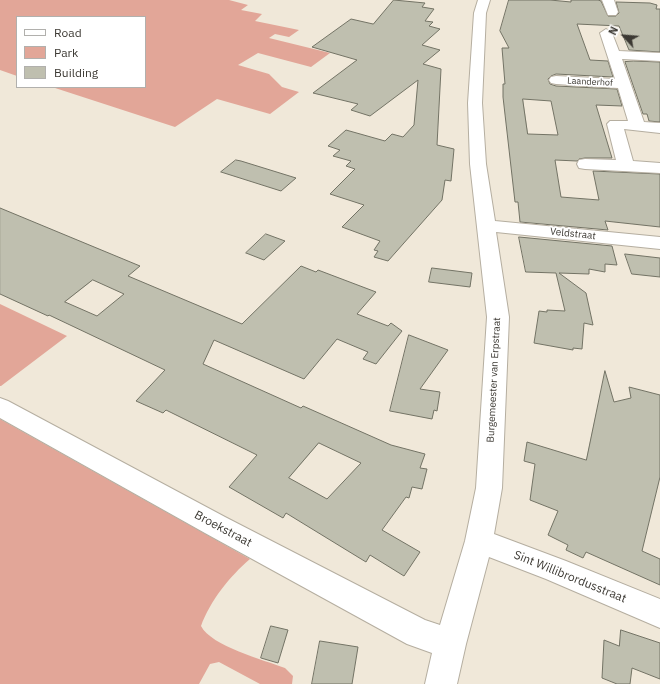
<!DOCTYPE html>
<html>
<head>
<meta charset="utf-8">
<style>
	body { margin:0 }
	#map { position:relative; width:660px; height:684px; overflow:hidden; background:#f0e8d9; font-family:"IBM Plex Sans",sans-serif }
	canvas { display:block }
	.legend { position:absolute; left:16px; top:16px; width:130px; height:72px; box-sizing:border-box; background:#fff; border:1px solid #b1b0ad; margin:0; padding:5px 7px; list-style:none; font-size:12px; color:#3c3933 }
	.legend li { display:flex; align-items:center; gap:8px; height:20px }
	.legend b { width:20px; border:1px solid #b1b0ad }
	.north { position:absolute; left:604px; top:16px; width:40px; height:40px; -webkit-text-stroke:3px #fff; paint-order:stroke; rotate:296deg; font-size:11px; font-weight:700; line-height:16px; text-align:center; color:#3c3933 }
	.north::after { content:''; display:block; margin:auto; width:14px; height:18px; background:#3c3933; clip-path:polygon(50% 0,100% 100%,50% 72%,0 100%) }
</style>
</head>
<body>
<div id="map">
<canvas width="660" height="684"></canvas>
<ul class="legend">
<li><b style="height:5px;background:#fff"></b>Road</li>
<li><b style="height:11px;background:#e2a698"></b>Park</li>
<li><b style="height:11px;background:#bfbfaf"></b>Building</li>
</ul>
<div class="north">N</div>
</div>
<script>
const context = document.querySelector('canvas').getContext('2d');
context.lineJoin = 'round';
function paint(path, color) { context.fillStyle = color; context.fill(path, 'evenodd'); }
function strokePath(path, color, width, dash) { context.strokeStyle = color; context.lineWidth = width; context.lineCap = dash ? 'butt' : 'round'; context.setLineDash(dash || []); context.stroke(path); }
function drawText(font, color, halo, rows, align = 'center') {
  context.font = font + ' "IBM Plex Sans",sans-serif'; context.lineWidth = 3.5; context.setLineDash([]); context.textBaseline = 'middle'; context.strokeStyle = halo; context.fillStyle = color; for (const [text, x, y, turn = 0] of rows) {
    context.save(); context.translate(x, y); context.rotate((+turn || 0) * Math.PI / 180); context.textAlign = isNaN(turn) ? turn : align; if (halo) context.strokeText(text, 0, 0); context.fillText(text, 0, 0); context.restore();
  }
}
paint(new Path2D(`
	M0,0H229L248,5L241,10L262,14L255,21L299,30L289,37L275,34L269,38L330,53L311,67L258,53L238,65L269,74L282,87L299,92L270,114L217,99L175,127L52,87H145V17H17V76L0,70Z
	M0,304L67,336L1,386H0Z
	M0,419L250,559C230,576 210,601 201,626C211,646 264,660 285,668L293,676L292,684H260L219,662L210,664L199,684H0Z`), '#e2a698');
const building = new Path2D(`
	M394,0L425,3L422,7L434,9L425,21L433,22L429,26L440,29L422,45L440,50L423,64L441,69L437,145L454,149L451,181L445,180L442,200L388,261L374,257L378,251L374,250L380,241L342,227L364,205L330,194L355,169L346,166L351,161L333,156L340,150L328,146L346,130L385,141L392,134L403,137L414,125L418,80L370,116L351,110L358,104L313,93L357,60L312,47L351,19L373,24Z
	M509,0H550L571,2V0H598L601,1L608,16H616L619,13L616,2L650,3L657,5L656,9H660V52L629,50L619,26L577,24L590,60L608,61L613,77L556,74L551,76L548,79L550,84L556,86L617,89L622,106L596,105L612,158H585L579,159L577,161L555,160L561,197L599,200L593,171L660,174V227L605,221L608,230L520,222L518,202H515L503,97V84H505L502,48H509L500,31ZM523,99L551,101L558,135L528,134Z
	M634,61L660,62V122L649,121L647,114H643L625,62Z
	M236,160L241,161L296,178L281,191L221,172Z
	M0,208L140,266L128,276L242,324L301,266L316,272L318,270L376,292L357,314L388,326L391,323L402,331L376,364L363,359L368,352L337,339L304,379L214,340L203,364L301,408L303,406L391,445L425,454L420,468L427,469L422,489L412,487L409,498L406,497L382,530L420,552L404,576L370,555L366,562L286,513L283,518L229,487L257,455L166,410L163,413L136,401L165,370L49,315L48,316L0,294ZM93,280L124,294L97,316L65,302ZM319,443L361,463L327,499L289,478Z
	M266,234L285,241L264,260L246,253Z
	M519,237L612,246L617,265L605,264V272L589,269V274L559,273L586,293L593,325L584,323L582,349L573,348V350L534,343L539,311L547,312V310L565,311L556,273L526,272Z
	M625,254L660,258V277L632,274Z
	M432,268L472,273L470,287L429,282Z
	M409,335L448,350L420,389L440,392L437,411L434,410L432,419L390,411Z
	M605,371L614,402L631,398L629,387L660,395V477L642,551L660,559V585L586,552L583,558L566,550L568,545L548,535L558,511L530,500L535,464L524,461L527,442L586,460Z
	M271,626L288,630L278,663L261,658Z
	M621,630L660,643V679L632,668L630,684H617L602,678L604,640L619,646Z
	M320,641L358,647L352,684H312Z`);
paint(building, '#bfbfaf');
strokePath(building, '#737365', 1);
const minor = new Path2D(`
	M478,0H490L486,13L482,103L486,164L495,221L660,237V249L496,232L509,317L502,488L494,534L566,561L660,599V628L546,579L489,557L466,644L457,684H425L432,653L407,644L205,533L0,418V398L8,401L225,517L425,620L440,625L465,541L476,488L487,317L470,164L468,103L474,13Z
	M602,0H614L618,12L616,15H608Z
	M606,29L612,33L619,51L660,53V61L622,59L644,122L660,123V133L624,129L633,161L660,163V173L585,169L579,168L577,164L579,160L585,159L616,160L607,124L610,121H628L618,88L556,84L551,83L549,80L551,77L556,76L615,79L600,33Z`);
strokePath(minor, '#b5aea0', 2);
paint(minor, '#fff');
drawText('9px', '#3c3933', '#fff', [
	["Laanderhof",590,82,3]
]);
drawText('10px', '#3c3933', '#fff', [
	["Veldstraat",573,234,6],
	["Burgemeester van Erpstraat",494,380,-87]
]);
drawText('12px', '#3c3933', '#fff', [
	["Broekstraat",223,529,28],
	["Sint Willibrordusstraat",570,577,22]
]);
</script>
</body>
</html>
